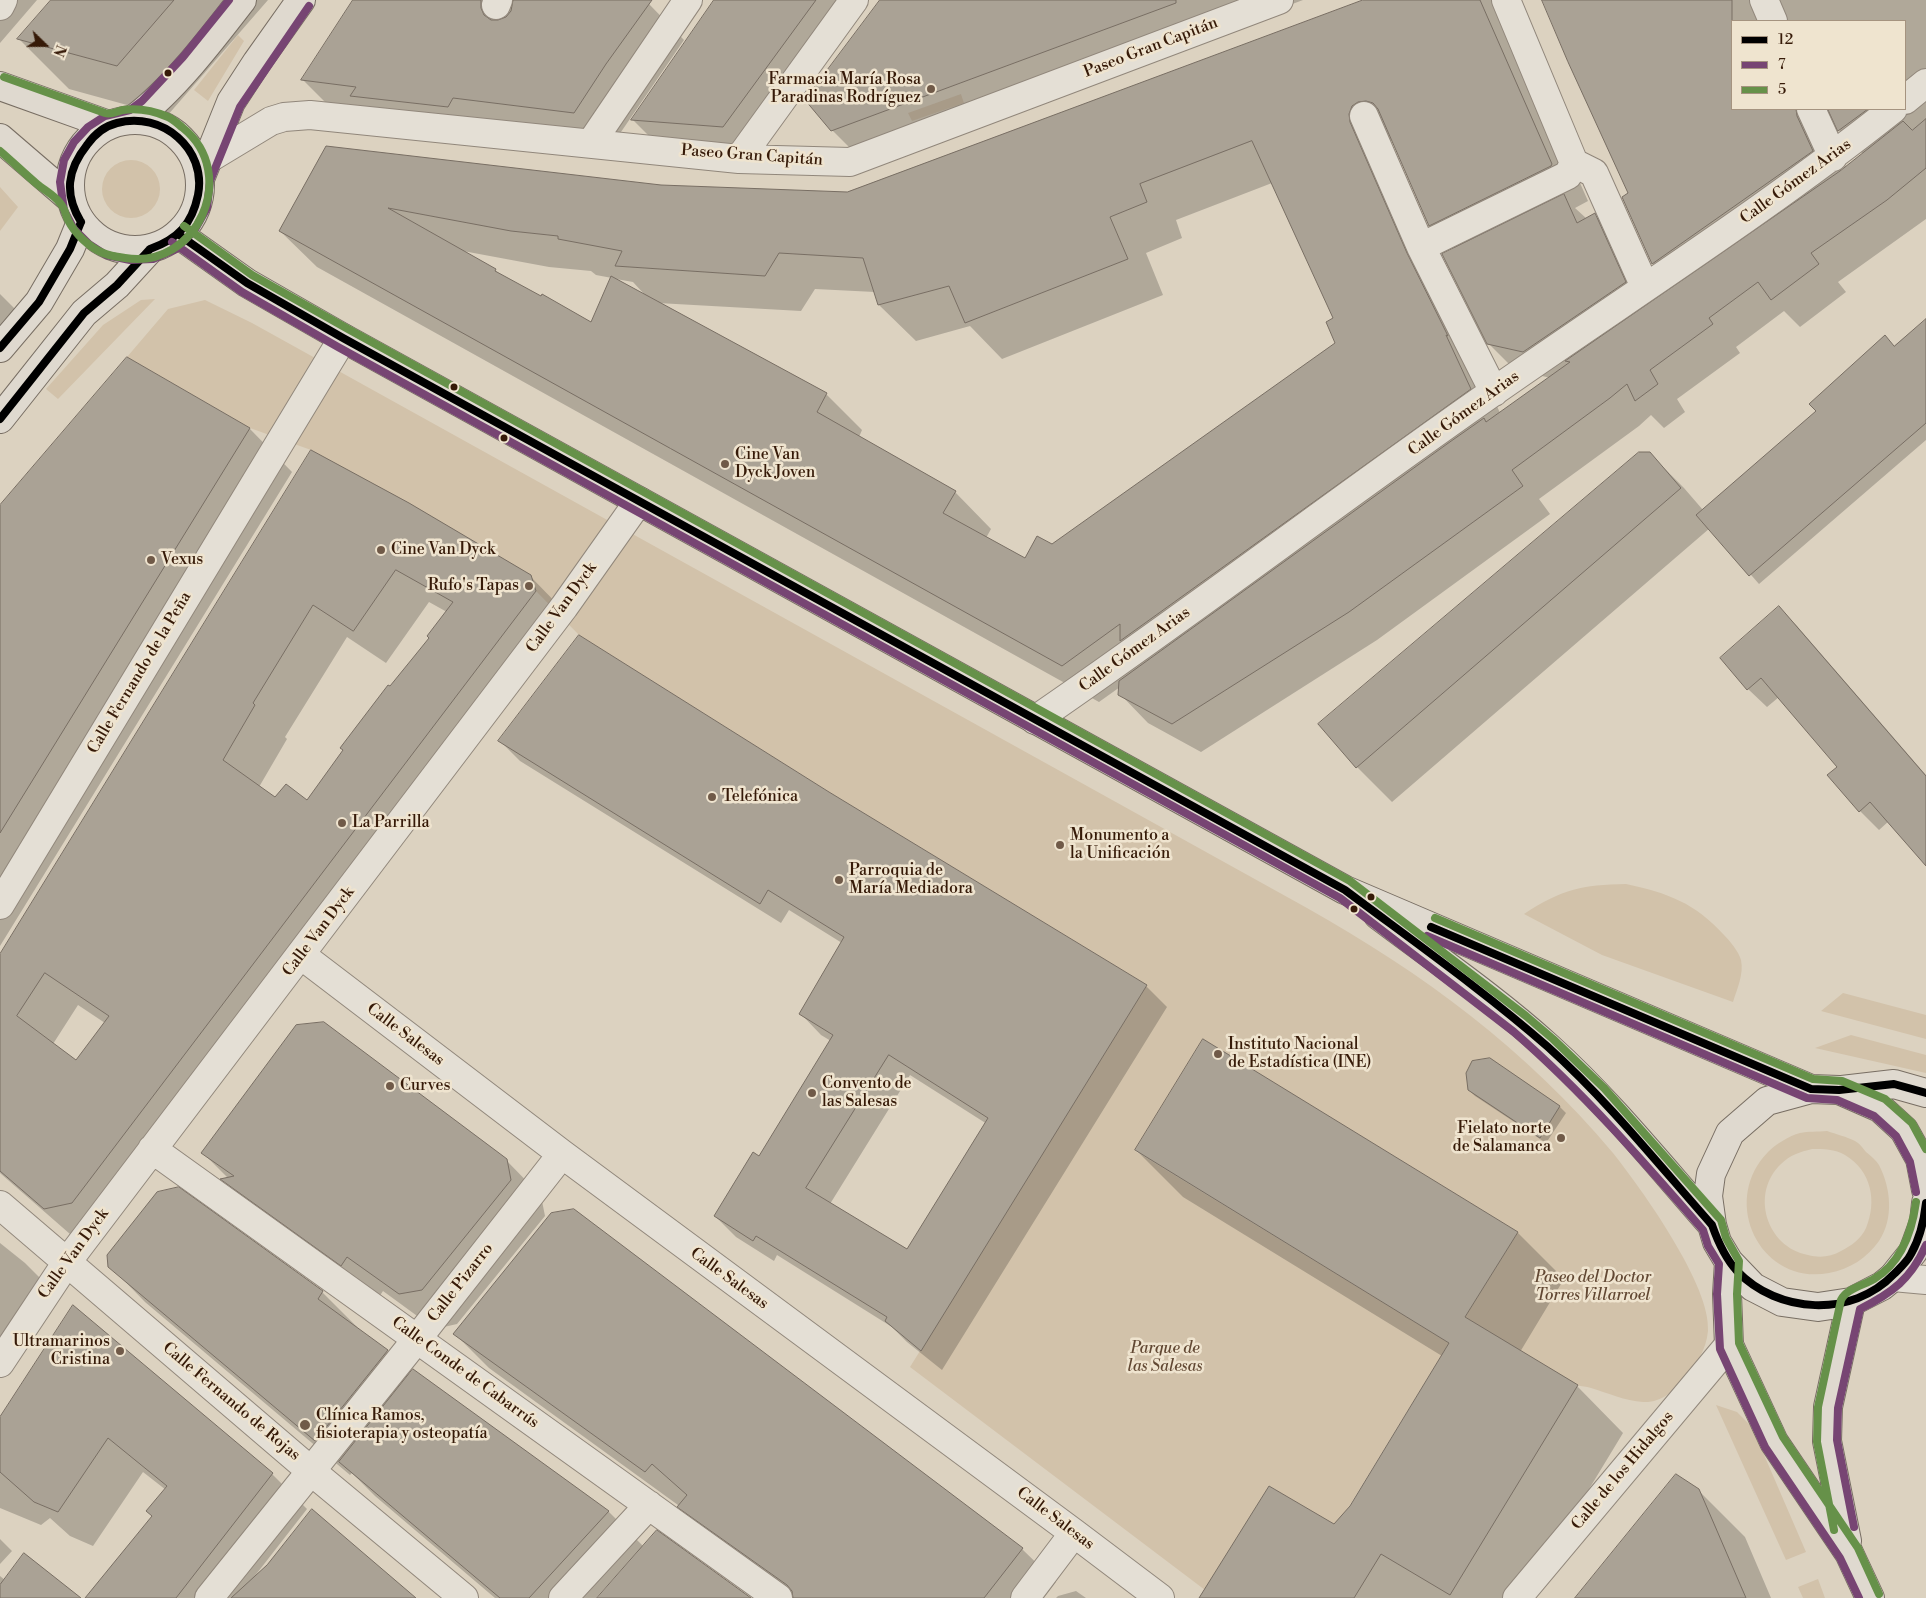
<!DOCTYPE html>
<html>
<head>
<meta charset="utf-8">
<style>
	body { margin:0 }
	#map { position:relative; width:1926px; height:1598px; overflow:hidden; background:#dcd2c0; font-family:"Libre Bodoni",serif }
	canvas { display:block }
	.legend { position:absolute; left:1731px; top:20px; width:175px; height:90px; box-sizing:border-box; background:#efe4cf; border:1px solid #a5937f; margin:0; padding:6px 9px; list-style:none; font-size:15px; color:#361a08 }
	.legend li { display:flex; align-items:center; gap:10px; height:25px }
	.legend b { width:25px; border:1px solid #a5937f }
	.north { position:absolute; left:20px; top:20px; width:50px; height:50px; -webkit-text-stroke:4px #efe4cf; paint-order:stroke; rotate:112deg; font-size:14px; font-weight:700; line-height:20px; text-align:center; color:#361a08 }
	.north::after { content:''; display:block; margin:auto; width:18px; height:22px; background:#361a08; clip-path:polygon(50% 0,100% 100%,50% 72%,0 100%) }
</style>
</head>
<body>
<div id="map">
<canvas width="1926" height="1598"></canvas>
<ul class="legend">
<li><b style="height:6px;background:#000"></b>12</li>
<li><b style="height:6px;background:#774573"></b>7</li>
<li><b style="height:6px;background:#669149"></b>5</li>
</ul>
<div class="north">N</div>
</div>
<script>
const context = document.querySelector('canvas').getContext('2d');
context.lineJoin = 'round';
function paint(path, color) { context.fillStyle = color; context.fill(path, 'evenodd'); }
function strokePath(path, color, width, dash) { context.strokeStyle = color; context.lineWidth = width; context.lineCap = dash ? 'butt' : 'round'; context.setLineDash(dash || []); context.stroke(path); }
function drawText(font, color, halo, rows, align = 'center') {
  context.font = font + ' "Libre Bodoni",serif'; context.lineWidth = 5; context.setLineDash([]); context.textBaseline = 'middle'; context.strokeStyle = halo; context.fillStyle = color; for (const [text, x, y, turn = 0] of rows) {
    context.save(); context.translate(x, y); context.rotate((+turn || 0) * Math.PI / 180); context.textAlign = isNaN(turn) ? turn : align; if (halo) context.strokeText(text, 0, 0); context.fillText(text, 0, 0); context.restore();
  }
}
paint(new Path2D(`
	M238,35L244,41L208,101L194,90Z
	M961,94L964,103L912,121L908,113Z
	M102 189a29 29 0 1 1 58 0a29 29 0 1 1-58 0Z
	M0,187L18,207L0,231Z
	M155,299L58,399L46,389L103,325L141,300Z
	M205,300L252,323L1307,908C1424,974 1526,1049 1613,1153C1641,1188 1712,1287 1708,1331C1706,1350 1697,1364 1684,1379C1674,1391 1661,1403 1643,1402C1625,1401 1608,1393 1591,1388C1586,1386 1582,1387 1577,1385C1567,1381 1556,1372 1546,1366C1519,1350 1492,1334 1465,1317L1518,1232L1203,1039L1135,1151L1449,1343L1337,1526L1269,1486L1205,1590L910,1367L1147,985L829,792L579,635L536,591L311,450L250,428L127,357L168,309Z
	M1626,884C1668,893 1695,903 1724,935C1730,941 1739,952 1741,960C1744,974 1737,989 1733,1002L1602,955L1524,914C1562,889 1582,885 1626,884Z
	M1843,993L1926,1015V1039L1821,1011Z
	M1851,1035L1926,1055V1073L1815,1048Z
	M1827,1131C1836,1134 1847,1137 1855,1141C1859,1143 1863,1148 1866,1152C1871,1156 1876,1160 1879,1165C1891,1188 1894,1219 1879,1241C1867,1258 1850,1269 1829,1273C1761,1286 1719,1202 1768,1152C1776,1144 1789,1136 1800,1133C1808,1131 1818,1132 1827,1131ZM1812,1149C1823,1149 1835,1149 1845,1155C1872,1171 1877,1202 1866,1228C1861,1239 1851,1246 1841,1251C1831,1257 1819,1258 1808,1255C1766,1247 1750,1193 1781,1164C1790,1155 1800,1152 1812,1149Z
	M1716,1405L1737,1412L1752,1427L1806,1552L1786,1560Z
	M1818,1579L1825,1598H1803L1798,1587Z`), '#d2c2aa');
paint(new Path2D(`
	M0,0H37L0,43Z
	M52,0H268L167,116L69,89L19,39Z
	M355,0H642L649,4L684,40L610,148L338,115L303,80Z
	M715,0H869L755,157L664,151L633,120Z
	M881,0H1303L866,164L832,130Z
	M1367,0H1501L1532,75L1588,201L1575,208L1587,219L1595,215L1620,240L1649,305L1676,286L1653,264L1623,197L1630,194L1543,0H1926V219L1838,282L1846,292L1800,327L1784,311L1736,347L1740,353L1677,399L1685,412L1664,428L1651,415L1639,426L1539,499L1550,514L1377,640L1201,752L1148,723L1120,694V687L1099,702L317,267L280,231L327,147L661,186L847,193ZM1732,21H1905V109H1732ZM1839,130L1863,154L1841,172L1831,152L1833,135ZM1392,139L1430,225L1454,249L1489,344L1515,370L1551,378L1500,413L1481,370L1387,143ZM1272,183L1335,319L1337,344L1052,546L1025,560L986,538L991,529L955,492L859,437L862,430L826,394L658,303L801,311L815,289L875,292L879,305L916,341L970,326L1002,359L1163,295L1146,253L1182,238L1176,220ZM463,251L549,267L591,271L596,275L612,278L591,324L501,275L495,270ZM616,279L633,282L645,295Z
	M0,294L18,312L0,335Z
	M1926,320V440L1759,584L1710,528L1392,802L1357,767L1320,724L1649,453L1684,488L1703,510Z
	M127,359L250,429L292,472L0,946V507Z
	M311,452L530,576L563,610L568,624L105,1235L78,1241L0,1173V956ZM429,602L447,612L430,638L391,688L307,801L275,799L259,787L287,739L285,737L347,637L386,663ZM78,1005L105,1023L76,1062L53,1044Z
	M1779,608L1797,626L1926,775V864L1889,821L1879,830L1860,811L1829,776L1839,767L1779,697L1767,707L1748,689Z
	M500,741L829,793L1146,986L1167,1007L942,1370L907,1342L892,1327L777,1255L774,1261L736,1237L715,1216L759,1157L831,1041L821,1035L801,1014L842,943L789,910L781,923L520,761ZM910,1075L987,1124L908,1250L830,1204Z
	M1204,1040L1518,1233L1564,1279L1520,1352L1577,1386L1623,1433L1523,1598H1214L1334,1526L1351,1507L1442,1356L1183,1197L1136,1150Z
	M1489,1059L1560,1107L1566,1113L1546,1143L1475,1096L1469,1090Z
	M203,1153L506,1160L541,1196L545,1216L457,1324L435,1329L383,1291L377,1300L257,1214L223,1180L228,1178Z
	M178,1189L322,1292L357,1327L356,1329L387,1351L410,1374L413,1370L609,1512L643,1546L596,1598H495L375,1496L352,1473L350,1475L145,1302L110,1266Z
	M0,1243L25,1263L55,1293L0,1378Z
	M73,1307L272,1474L307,1509L254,1577L255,1578L415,1598H86L153,1516L166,1490L143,1472L93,1546L70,1536L50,1518L41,1525L0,1508V1420Z
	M455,1334L1022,1549L1056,1582L1044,1598H793L711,1539L678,1505L489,1368Z
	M1698,1490L1745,1537L1771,1598H1576Z
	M0,1539L12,1551L0,1564Z
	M0,1576L5,1580L78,1598H0Z
	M1076,1591L1086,1598H1056L1058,1596Z`), '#0003');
const building = new Path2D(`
	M51,0H174L117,66L17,39Z
	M353,0H481V8L484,15L491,20H498L506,17L511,11L513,0H652L606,64L574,113L453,98L448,107L350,96L356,87L301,80Z
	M714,0H816L723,127L631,120Z
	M880,0H1176V3L831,131L805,100Z
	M1363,0H1480L1552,164L1551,166L1429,226L1378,109L1373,103L1366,101L1358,102L1352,106L1349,114L1350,122L1407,253L1448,336L1446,335L1471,389L1120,641V624L1062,666L279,231L326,146L661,185L847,192ZM1252,141L1333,318L1326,322L1335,343L1052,544L1037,536L1025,558L943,513L956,491L817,412L827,393L611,276L591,322L542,294L541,296L495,271L496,269L388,208L511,231L558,236V239L622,251L615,266L765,276L779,253L863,258L878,305L949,286L965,323L1128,259L1110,217L1147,202L1140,184Z
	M1542,0H1732V109H1796L1797,116L1813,151L1652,264L1622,197L1628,193L1568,62Z
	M1828,109H1868L1838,131Z
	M1926,119V168L1887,200L1811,253L1819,264L1771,300L1758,282L1709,318L1713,324L1650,370L1658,384L1635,401L1627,384L1610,398L1512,470L1523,486L1349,612L1172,724L1118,695L1119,681L1447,444L1484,418L1486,422L1570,362L1565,361L1840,171L1903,121L1912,130Z
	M1564,194L1577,223L1595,213L1626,282L1523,352L1487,344L1442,254Z
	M1926,319V423L1749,576L1696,515L1816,411L1809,404L1885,335L1894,346Z
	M127,357L250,428L0,833V505Z
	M311,450L409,503L531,575L536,591L72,1203L44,1209L0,1171V954ZM396,570L453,602L427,636L429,638L412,659L390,686L388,685L340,748L343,750L307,800L286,784L275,797L223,760L255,705L253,703L313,605L353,631ZM45,973L109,1016L76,1060L17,1016Z
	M1639,452H1650L1681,488L1356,768L1318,724Z
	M1779,606L1926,776V866L1870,802L1859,812L1827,775L1837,767L1761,678L1747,690L1720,658Z
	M579,635L829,792L1147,985L921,1351L885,1321L887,1317L756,1236L753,1241L714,1216L753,1152L759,1156L833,1035L799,1014L844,937L768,890L760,904L498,741ZM889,1055L988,1118L907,1249L806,1188Z
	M324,1022L507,1159L511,1180L422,1290L399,1294L347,1257L341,1266L220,1179L234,1176L201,1153L296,1025Z
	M1203,1039L1518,1232L1465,1317L1578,1385L1450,1595L1381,1554L1354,1598H1199L1269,1486L1334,1524L1350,1506L1449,1343L1135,1150Z
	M1490,1058L1560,1106L1540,1138L1468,1090L1466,1073L1472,1061Z
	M179,1187L323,1291L318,1299L388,1350L315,1441L108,1267L107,1255L157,1192Z
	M574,1209L1023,1548L984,1598H793L792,1591L787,1585L677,1507L687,1495L652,1464L645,1472L453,1334L551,1213Z
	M73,1305L273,1473L176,1598H85L152,1516L146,1511L167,1486L108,1438L58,1512L34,1502L0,1472V1417Z
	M413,1369L609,1511L529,1598H500L339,1462Z
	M1676,1474L1699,1489L1746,1598H1575Z
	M312,1509L361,1551L416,1598H231L267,1565Z
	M657,1530L751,1598H597Z
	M24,1553L81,1598H0V1585Z`);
paint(building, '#aaa295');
strokePath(building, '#786e63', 1);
const pedestrian = new Path2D(`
	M496,5L498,0`);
const minor = new Path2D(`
	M1506,0L1574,163L1594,173L1645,287
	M1764,0L1773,21
	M0,6L3,0
	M1905,100L1926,83
	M1811,109L1833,157
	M1364,116L1421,247L1494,392
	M591,143L688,0
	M208,159L271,121L284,117L310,115L739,159L850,162L1279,0
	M739,159L854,0
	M1421,247L1564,177L1568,175L1574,163
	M1035,720C1191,613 1341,498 1496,390C1629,297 1766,210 1893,109
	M0,905L343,338
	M301,955L562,1154L1074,1533L1160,1598
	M152,1149L778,1598
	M0,1205L311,1471L464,1598
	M1893,1277L1926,1280
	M0,1363L67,1262L564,607L639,501
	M209,1598L417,1339L562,1154
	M563,1598L649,1505
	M1025,1598L1074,1533
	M1517,1598L1729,1345`);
const primary = new Path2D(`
	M134,119C173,90 212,39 242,0
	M200,179L231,102L257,62L301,0
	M0,348L39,302L70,249L81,222
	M0,419L84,313L117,285L150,249`);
const trunk = new Path2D(`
	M0,86L109,125
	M70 185a65 65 0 1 1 130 0a65 65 0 1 1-130 0Z
	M0,138L71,199
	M178,234L247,283L343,338L1345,890L1811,1089
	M1378,915C1435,958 1495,999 1548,1047C1608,1101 1659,1165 1712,1225
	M1842,1090L1894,1084L1926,1093
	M1926,1190L1920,1159L1904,1130L1880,1108L1839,1090L1811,1089L1767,1101L1730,1133L1711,1174L1708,1196L1712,1225L1717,1242L1729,1262L1753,1287L1782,1302L1818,1307L1851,1302L1882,1286L1893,1277L1913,1252L1924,1222L1926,1203
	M1729,1262L1727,1294L1729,1345L1774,1442L1849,1553L1870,1598
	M1847,1541L1827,1441L1828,1407L1851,1302`);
strokePath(pedestrian, '#91877b', 30);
strokePath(minor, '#91877b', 30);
strokePath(primary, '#786e63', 30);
strokePath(trunk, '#786e63', 30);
strokePath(pedestrian, '#e4dfd5', 28);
strokePath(minor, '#e4dfd5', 28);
strokePath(primary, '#dfd9cf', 28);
strokePath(trunk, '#dfd9cf', 28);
strokePath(new Path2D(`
	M81,222C64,194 67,170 87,145C94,135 105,126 117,123C162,111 207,149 198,195C192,224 178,239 150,249
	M178,234L247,283L343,338L1345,890C1413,941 1484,991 1548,1047C1608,1101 1659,1165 1712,1225C1718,1242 1725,1258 1737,1271C1778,1314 1852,1318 1894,1274C1900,1268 1907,1262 1911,1254C1920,1238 1924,1221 1926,1203
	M0,348L39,302L70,249L81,222
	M0,419L84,313L117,285L150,249
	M1431,927L1811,1089L1839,1090L1894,1084L1926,1093`), '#000', 8);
strokePath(new Path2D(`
	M229,0L183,57L142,101L130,110L105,116L88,127L74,142L64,160L60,182L64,210L74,229L89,244L106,255L130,260L153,259L176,249L194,231L207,208L210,181L240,107L309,6
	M172,242L242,292L338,347L1340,898L1514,1032C1583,1092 1643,1161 1703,1230L1708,1246L1719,1264L1717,1294L1720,1349L1765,1447L1840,1558L1859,1598
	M1427,936L1807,1098L1837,1100L1874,1116L1896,1136L1910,1162L1916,1192
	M1854,1527L1837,1440L1838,1408L1860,1309C1892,1293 1911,1279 1926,1245`), '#774573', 8);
strokePath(new Path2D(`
	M0,151C13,162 24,173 37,184C44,190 54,195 60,203C65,208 65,214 68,220C75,234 89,247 103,253C110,256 118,257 125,258C197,270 240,174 183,128C178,124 173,119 168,117C154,111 138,108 123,110C117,111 112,115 105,113L4,77
	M184,226L252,275L348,329L1350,881L1526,1016L1553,1039L1604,1088L1721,1220L1726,1238L1739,1261L1737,1294L1739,1343L1783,1437L1858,1548L1879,1594
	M1435,918L1813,1079L1842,1081L1885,1099L1912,1123L1926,1149
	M1834,1530L1817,1442L1818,1407L1841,1300C1846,1289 1864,1285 1874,1279C1901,1263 1912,1231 1916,1202`), '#669149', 8);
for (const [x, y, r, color] of [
	[168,73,4.5,"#361a08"],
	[931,89,5,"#705a48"],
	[454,387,4.5,"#361a08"],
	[504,438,4.5,"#361a08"],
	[725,464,5,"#705a48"],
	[381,550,5,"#705a48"],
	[151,560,5,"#705a48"],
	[529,586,5,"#705a48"],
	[712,797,5,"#705a48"],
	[342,823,5,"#705a48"],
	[1060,845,5,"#705a48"],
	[839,880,5,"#705a48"],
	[1371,897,4.5,"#361a08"],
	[1354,909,4.5,"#361a08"],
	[1218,1054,5,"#705a48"],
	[390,1086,5,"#705a48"],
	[812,1093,5,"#705a48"],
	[1561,1138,5,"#705a48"],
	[120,1351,5,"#705a48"],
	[305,1425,6,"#705a48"]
]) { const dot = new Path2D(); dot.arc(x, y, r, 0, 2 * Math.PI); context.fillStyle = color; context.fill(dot); strokePath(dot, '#efe4cf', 2); }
drawText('16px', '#361a08', '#efe4cf', [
	["Paseo Gran Capitán",1151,48,-21],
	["Paseo Gran Capitán",752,156,4],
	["Calle Gómez Arias",1796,182,-36],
	["Calle Gómez Arias",1464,414,-36],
	["Calle Van Dyck",562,608,-54],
	["Calle Gómez Arias",1135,650,-36],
	["Calle Fernando de la Peña",140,673,-59],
	["Calle Van Dyck",319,932,-53],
	["Calle Salesas",405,1035,37],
	["Calle Van Dyck",74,1254,-54],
	["Calle Salesas",729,1279,36],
	["Calle Pizarro",461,1283,-52],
	["Calle Conde de Cabarrús",465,1373,36],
	["Calle Fernando de Rojas",231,1402,40],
	["Calle de los Hidalgos",1623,1471,-50],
	["Calle Salesas",1055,1519,37]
]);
drawText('16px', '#361a08', '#efe4cf', [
	["Farmacia María Rosa",921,80,"right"],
	["Paradinas Rodríguez",921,98,"right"],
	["Cine Van",735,455],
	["Dyck Joven",735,473],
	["Cine Van Dyck",391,550],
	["Vexus",161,560],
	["Rufo's Tapas",519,586,"right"],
	["Telefónica",722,797],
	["La Parrilla",352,823],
	["Monumento a",1070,836],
	["la Unificación",1070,854],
	["Parroquia de",849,871],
	["María Mediadora",849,889],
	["Instituto Nacional",1228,1045],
	["de Estadística (INE)",1228,1063],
	["Convento de",822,1084],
	["las Salesas",822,1102],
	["Curves",400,1086],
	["Fielato norte",1551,1129,"right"],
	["de Salamanca",1551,1147,"right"],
	["Ultramarinos",110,1342,"right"],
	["Cristina",110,1360,"right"],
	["Clínica Ramos,",316,1416],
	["fisioterapia y osteopatía",316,1434]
], 'left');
drawText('italic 16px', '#624833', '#efe4cf', [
	["Paseo del Doctor",1593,1278],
	["Torres Villarroel",1593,1296],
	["Parque de",1165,1349],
	["las Salesas",1165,1367]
]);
</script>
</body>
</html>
